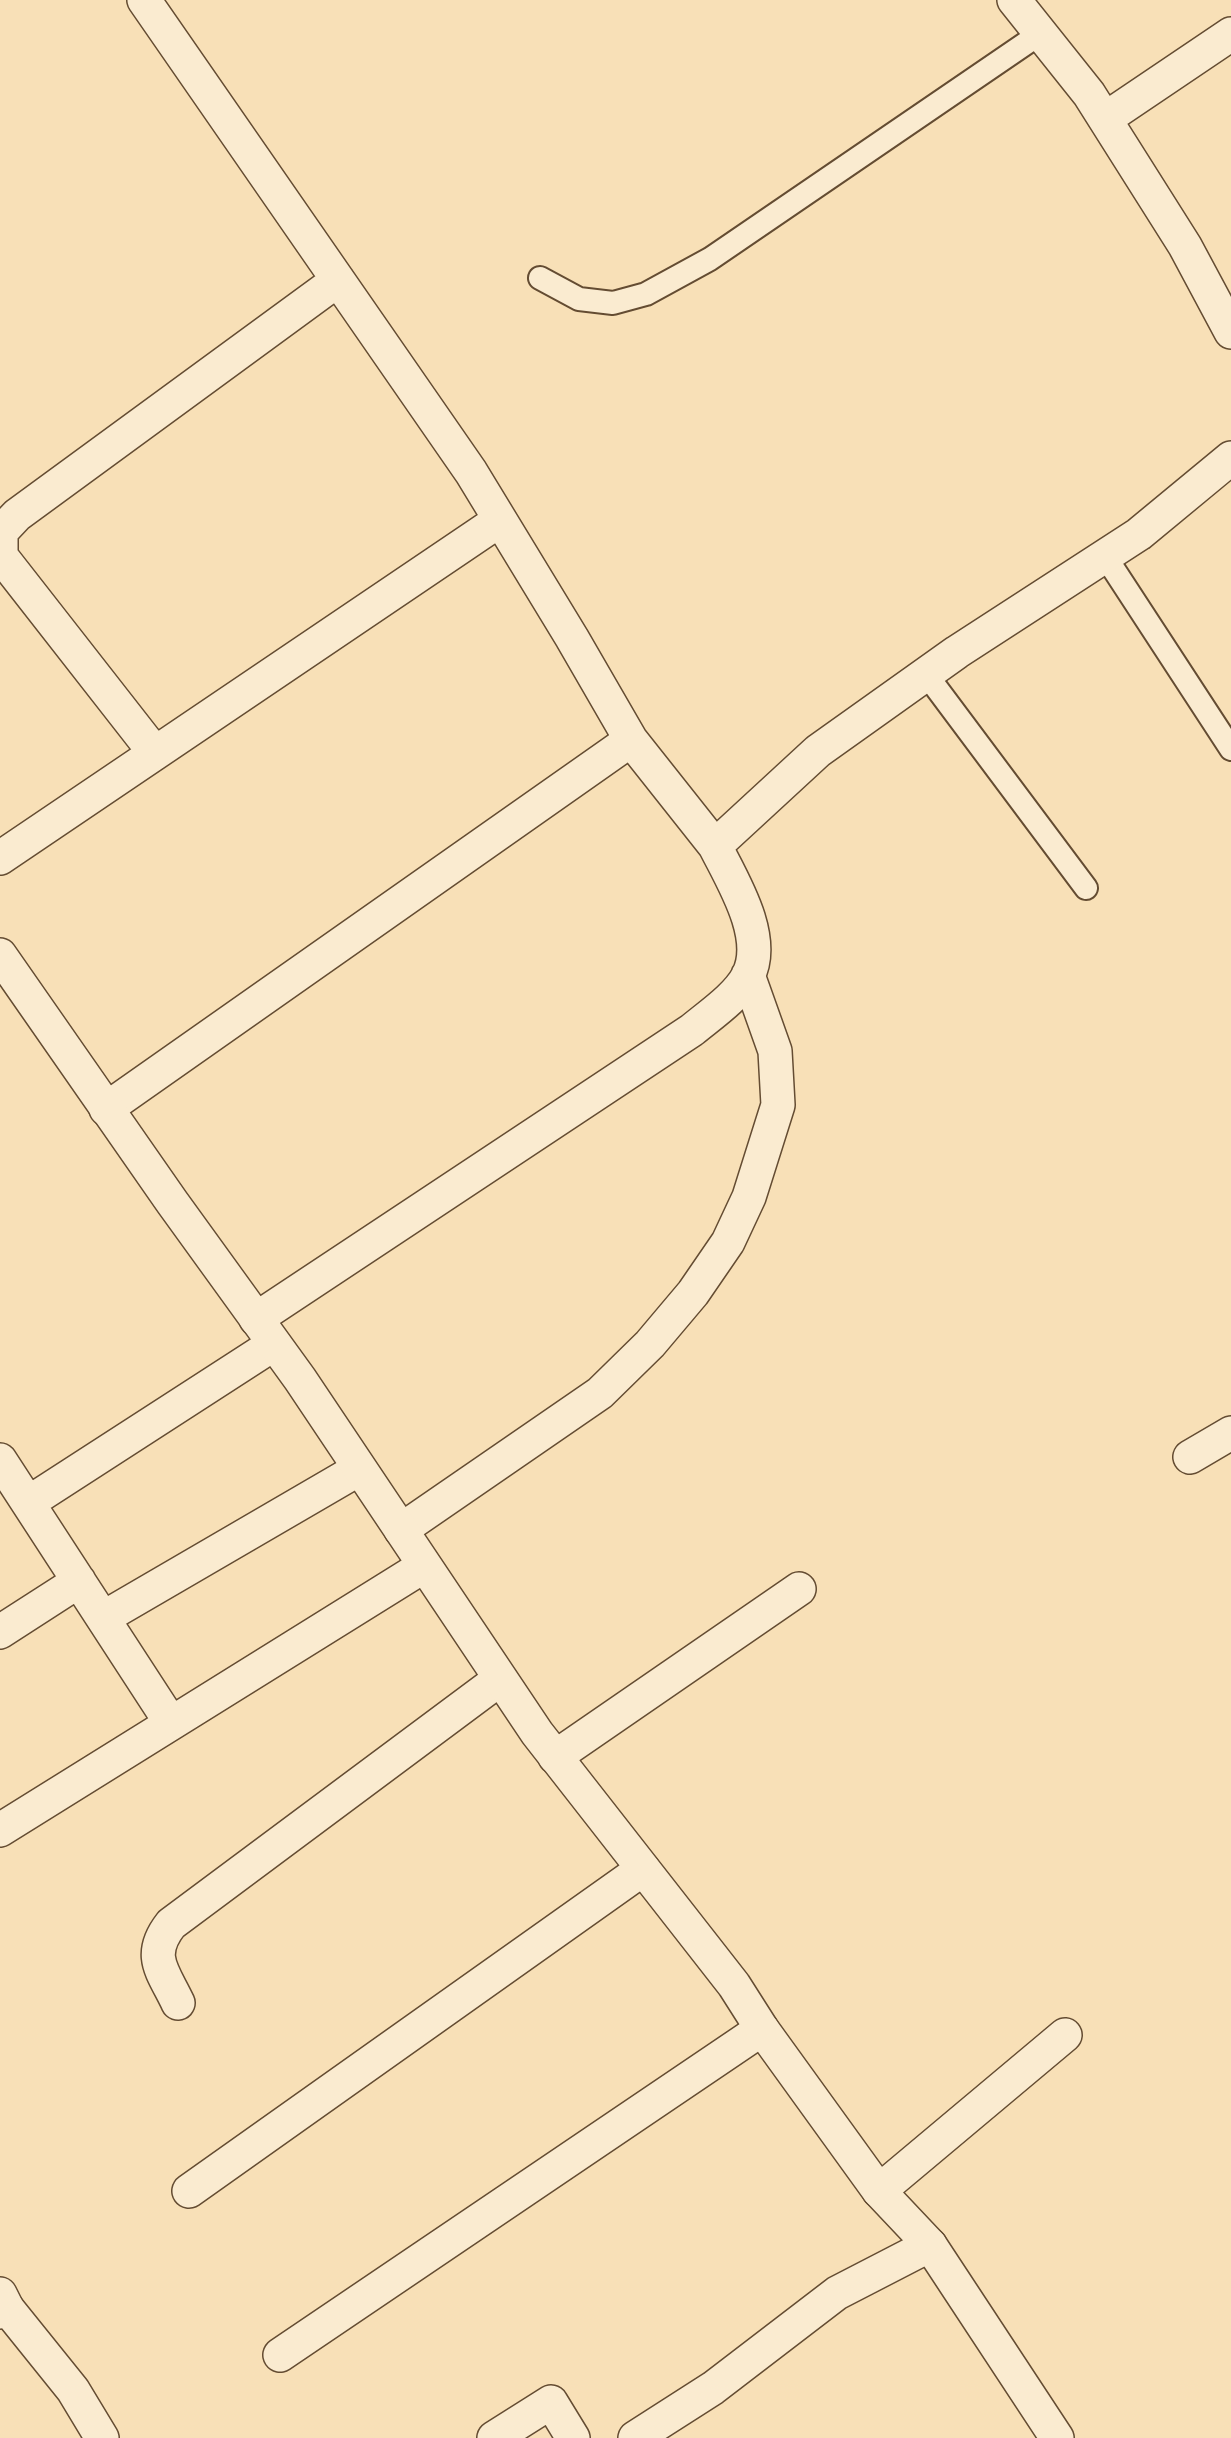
<!DOCTYPE html>
<html>
<head>
<meta charset="utf-8">
<style>
	body { margin:0 }
	canvas { display:block; background:#f8e0b7 }
</style>
</head>
<body>
<canvas width="1231" height="2438"></canvas>
<script>
const context = document.querySelector('canvas').getContext('2d');
context.lineJoin = 'round';
function strokePath(path, color, width, dash) { context.strokeStyle = color; context.lineWidth = width; context.lineCap = dash ? 'butt' : 'round'; context.setLineDash(dash || []); context.stroke(path); }
const service = new Path2D(`
	M540,278L579,299L613,303L646,294L710,259L1041,33
	M1105,556L1231,749
	M926,674L1086,888`);
const minor = new Path2D(`
	M144,0L471,472L572,638L631,740L715,846L818,751L957,652L1139,534L1231,458
	M1014,0L1089,94L1185,246L1231,332
	M1105,119L1231,34
	M155,753L1,556V532L17,515L338,280
	M0,858L500,520
	M106,1109L631,740
	M256,1319L692,1030C710,1015 737,997 748,976C768,937 732,880 715,846
	M1190,1457L1231,1433
	M0,1460L171,1723
	M28,1503L274,1344
	M401,1530L600,1393L650,1344L693,1293L728,1242L749,1197L778,1105L775,1051L748,975
	M103,1618L359,1469
	M0,1632L79,1581
	M555,1757L799,1589
	M0,1830L424,1566
	M178,2003C163,1971 146,1956 171,1924L500,1679
	M189,2191L643,1869
	M879,2191L1065,2035
	M7,2308L73,2390L102,2438
	M280,2355L762,2029
	M494,2438L551,2402L573,2438
	M635,2438L713,2388L837,2293L930,2245`);
const tertiary = new Path2D(`
	M0,955L172,1202L300,1379L537,1733L734,1985L762,2029L879,2191L930,2245L1057,2438
	M0,2294L7,2308L0,2312`);
strokePath(service, '#644c32', 26);
strokePath(minor, '#644c32', 36);
strokePath(tertiary, '#644c32', 36);
strokePath(service, '#faebd0', 22);
strokePath(minor, '#faebd0', 33);
strokePath(tertiary, '#faebd0', 33);
</script>
</body>
</html>
